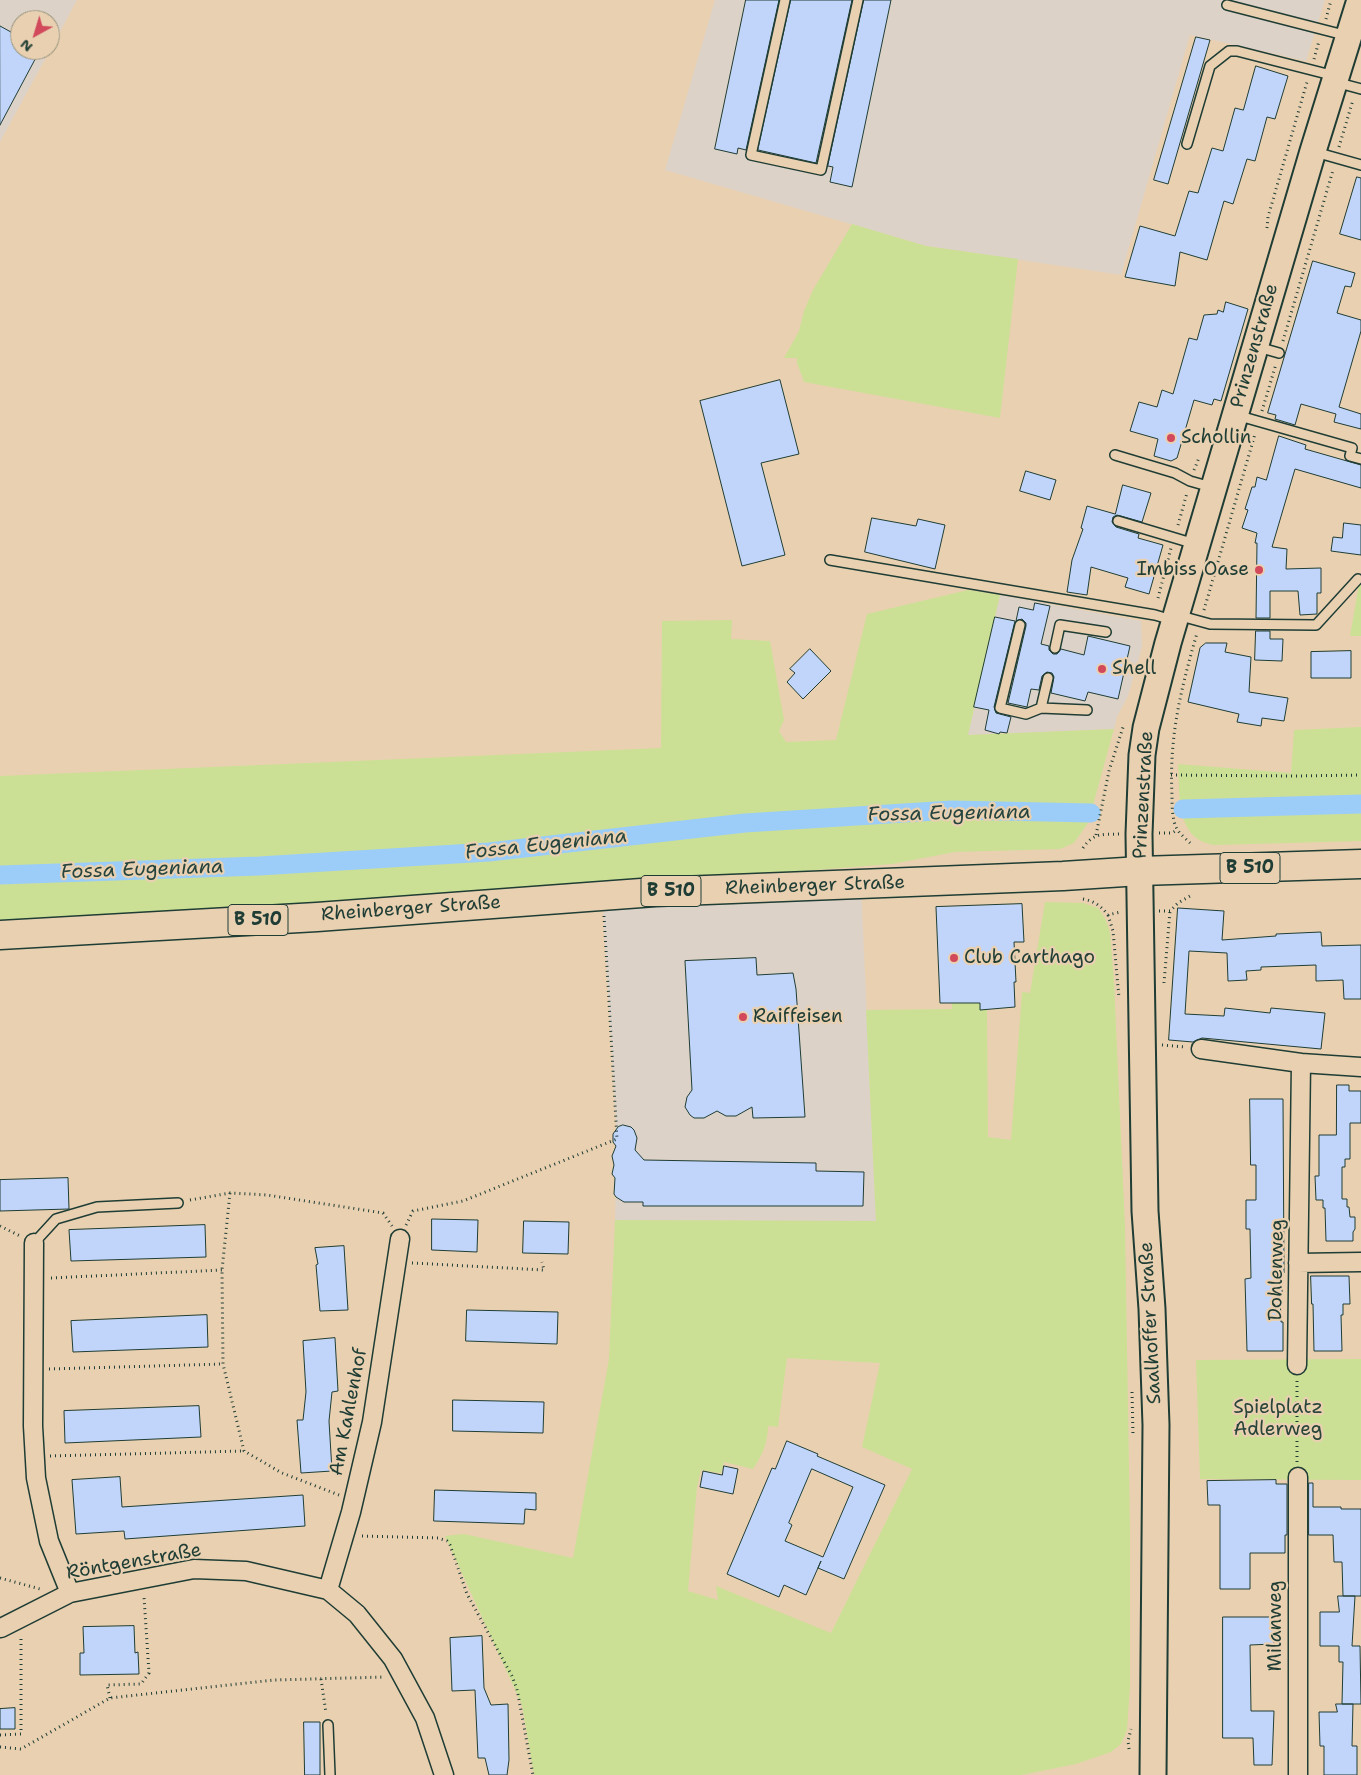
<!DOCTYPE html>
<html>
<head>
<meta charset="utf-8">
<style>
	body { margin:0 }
	#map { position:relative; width:1361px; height:1775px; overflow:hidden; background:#e9d0b1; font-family:"Shantell Sans",sans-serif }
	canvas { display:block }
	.north { position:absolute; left:10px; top:10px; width:50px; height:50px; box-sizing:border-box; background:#e9d0b1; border:1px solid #98957f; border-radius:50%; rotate:219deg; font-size:14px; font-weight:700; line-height:20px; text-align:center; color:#1f3d34 }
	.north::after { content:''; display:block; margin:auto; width:18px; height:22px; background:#d1495b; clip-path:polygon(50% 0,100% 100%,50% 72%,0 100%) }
</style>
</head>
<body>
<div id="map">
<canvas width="1361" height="1775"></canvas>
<div class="north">N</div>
</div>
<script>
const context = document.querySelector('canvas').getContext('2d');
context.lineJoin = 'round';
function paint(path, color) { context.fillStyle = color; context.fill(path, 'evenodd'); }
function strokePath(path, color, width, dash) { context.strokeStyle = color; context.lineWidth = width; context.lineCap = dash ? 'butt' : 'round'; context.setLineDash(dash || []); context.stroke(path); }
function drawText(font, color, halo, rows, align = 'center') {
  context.font = font + ' "Shantell Sans",sans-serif'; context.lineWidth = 4.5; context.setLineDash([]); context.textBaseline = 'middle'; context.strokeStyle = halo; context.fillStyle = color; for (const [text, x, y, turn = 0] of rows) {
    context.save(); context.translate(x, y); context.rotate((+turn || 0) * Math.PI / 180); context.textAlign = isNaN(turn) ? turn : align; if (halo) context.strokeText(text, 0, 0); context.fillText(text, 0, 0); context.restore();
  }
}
paint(new Path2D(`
	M0,0H77L50,50V20H20V50H50L0,142Z
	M715,0H1325L1306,61L1190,35L1121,275L926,246L665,170Z
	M1000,595L1141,621L1142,647L1128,696L1117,717L1114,729L968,735Z
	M861,884L876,1221L615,1220L617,1139L602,895Z`), '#ddd2c7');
paint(new Path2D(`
	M852,224L926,246L1018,259L1000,418L804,382L797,363V358H784L799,331L804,311L813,290Z
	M1361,583V636H1350L1359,584Z
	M968,590L1000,595L968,735L1114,729L1088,823L1074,843L1060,849L955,852L892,864L458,898L0,925V776L661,748L662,621L732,620L731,639L770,641L784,720L779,731L786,742L836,740L867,614Z
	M1361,727V841L1215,845C1175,840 1180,795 1178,764L1291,773L1294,730Z
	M1045,902L1083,903L1098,908L1105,918L1110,932L1114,982L1125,1227L1130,1528V1686L1127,1730L1121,1744L1111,1752L1076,1764L1021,1775H534L522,1705L445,1536L464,1534L573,1558L609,1359L615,1220L876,1221L866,1010L952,1009V1000H980V1010H987L988,1137L1011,1140L1022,992L1030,993ZM787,1358L880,1363L862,1447L912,1469L831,1633L716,1586L718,1600L688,1591L697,1487L701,1470L721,1473L724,1462L753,1469C762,1456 768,1442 768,1426L778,1427Z
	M1361,1359V1480L1200,1479L1196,1360Z`), '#cce095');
strokePath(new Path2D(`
	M1183,809L1361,804
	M0,875L259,866L489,852L745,823L952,810L1091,813`), '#9bcdf8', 19);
const building = new Path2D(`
	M746,0H779L746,150L738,148L737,154L715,149Z
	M791,0H852L816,163L758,150Z
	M864,0H891L852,187L830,182L833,167L828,166Z
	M0,26L20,37V50H40L0,125Z
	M1196,37L1210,40L1168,184L1154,180Z
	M1256,66L1288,76L1275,119L1267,117L1255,161L1247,159L1233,204L1224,201L1207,260L1180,252L1175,286L1125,277L1140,226L1175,236L1189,191L1198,193L1212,148L1223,151L1235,108L1243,110Z
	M1357,177L1361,178V240L1340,234Z
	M1313,261L1355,273L1351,287L1345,286L1337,313L1361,320V331L1339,407L1361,414V429L1334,422L1336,414L1301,404L1295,425L1275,419L1276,415L1268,413Z
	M1226,302L1248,309L1221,401L1214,399L1212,405L1194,400L1177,458L1171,461L1154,456L1158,439L1130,431L1139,402L1157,407L1162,390L1173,394L1189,338L1197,340L1204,315L1217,314L1218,310L1223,312Z
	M780,380L799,454L761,463L785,555L742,566L700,401Z
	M1279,436L1306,445L1305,449L1361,465V488L1295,469L1272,547L1287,549L1286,569L1321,568V593H1317V614L1300,615L1298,591H1270V618H1256L1257,543H1255L1257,533L1242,528L1248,510L1245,509L1252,487H1255L1257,477L1266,480Z
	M1026,471L1056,480L1050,500L1020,491Z
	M1123,485L1151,493L1142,522L1117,515L1113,517L1112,522L1116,527L1139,534L1138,538L1163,545L1149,594L1125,587L1128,578L1091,567L1087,595L1067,592L1072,560L1083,529L1081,528L1087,506L1115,514Z
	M872,518L916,526L918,519L945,525L935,569L865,552Z
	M1344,523L1361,525V555L1331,551L1333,537L1342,538Z
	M1035,603L1050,606L1041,644L1049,646V650L1053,654H1057L1061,649L1084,655L1088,636L1130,646L1118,699L1088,692L1085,701L1051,693L1054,677L1052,673L1047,672L1042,676L1039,690L1031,689L1027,707L1008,703L1026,626V623L1022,619L1016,621L1019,607L1033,610Z
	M995,617L1015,621L994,707L996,713L1011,717L1007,733L1000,732L999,734L985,730L989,710L974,707Z
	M1256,631H1270V639H1283L1282,661L1255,660Z
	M1206,643H1227L1225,652L1251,657L1249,692L1288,698L1284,721L1262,718L1261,726L1237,722L1239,714L1188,702L1200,648Z
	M810,649L831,671L803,699L787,682L795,673L790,669Z
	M1351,651V678H1311V652Z
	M1022,904L1024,942H1014L1016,982H1014L1015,1007L980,1010V1003H940L936,907Z
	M1178,908L1224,911L1222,940L1276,936V934L1321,932L1322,946L1361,945V999H1344L1343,980L1316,981V965L1261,967V970L1246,971L1247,980L1228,981L1227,953L1189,951L1185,1014L1224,1016L1225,1008L1270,1013L1271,1008L1325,1013L1321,1049L1202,1038L1193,1042L1169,1040Z
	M756,958L757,975L793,973L796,989L805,1117L753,1118L752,1107L736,1116H726L717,1111L704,1118H694L690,1115L685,1107L687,1097L692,1090L685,961Z
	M1337,1085H1349V1091H1361V1123H1350V1159H1345V1167H1342V1199H1347V1207H1349L1350,1217H1355V1229L1353,1232V1241H1326L1325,1208H1323V1200H1316L1315,1176H1319V1135H1336Z
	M1250,1099H1283L1284,1273H1282V1294L1280,1295L1281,1322H1283V1351H1247L1245,1279L1251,1278L1250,1229H1246V1200H1256V1165H1251Z
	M623,1125L631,1127L634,1130L637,1138L635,1150L644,1160L816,1163V1171L864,1172L863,1206H643V1202H624L616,1197L614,1194L615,1178L612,1174L614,1165L612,1156L616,1146L613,1142V1134L618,1127Z
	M68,1178L69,1209L0,1211V1180Z
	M432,1219L478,1220L477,1252L432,1250Z
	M524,1221L569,1222L568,1254L523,1253Z
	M205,1225L206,1257L71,1261L69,1230Z
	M344,1246L348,1310L320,1311L316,1265L318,1264L315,1248Z
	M1311,1276H1349L1350,1304H1343V1315H1341L1342,1351H1314L1313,1304H1312Z
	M467,1310L558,1312L557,1344L466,1341Z
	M207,1315L208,1347L73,1352L71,1321Z
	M335,1338L338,1391L332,1392L329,1421L332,1471L301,1473L297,1420H303L306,1392L303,1341Z
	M453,1400L544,1402L543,1433L453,1431Z
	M199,1406L201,1437L65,1443L64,1411Z
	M787,1441L818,1454L817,1456L885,1485L844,1579L818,1568L821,1561L806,1595L784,1585L779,1597L727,1574L772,1468L775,1469ZM812,1469L853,1487L823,1557L785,1541L792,1525L789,1523Z
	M724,1466L738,1469L733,1494L700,1487L703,1471L722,1475Z
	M120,1477L122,1507L303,1495L305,1526L125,1539L124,1531L76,1534L72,1480Z
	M1276,1480V1484H1287V1535H1285V1553H1250V1589H1220V1505H1208L1207,1481Z
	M1309,1483H1313V1507H1341V1509H1361V1596H1343L1342,1562H1334L1333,1535H1309Z
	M435,1490L536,1493V1510L525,1509L524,1524L434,1521Z
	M1338,1596H1355L1352,1646H1360L1361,1704H1342L1343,1662H1339V1646H1320V1612H1339Z
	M1223,1617H1274V1644L1250,1645L1251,1711H1274L1272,1765H1254L1253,1738H1223Z
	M134,1626L135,1653L138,1652L139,1674L80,1675V1653H84L83,1627Z
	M482,1636L484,1688L491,1705L508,1704L509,1760L507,1775H489L485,1758H478L475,1690L452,1691L450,1638Z
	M1336,1704H1353L1352,1746H1357V1775H1324V1746H1320L1319,1712H1337Z
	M15,1708V1729H0V1709Z
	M304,1722H320V1775H305Z`);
paint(building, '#c1d5fa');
strokePath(building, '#1f3d34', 1);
const service = new Path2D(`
	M785,0L751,155L821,170L858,0
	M1227,5L1348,36
	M1335,82L1361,89
	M1187,144L1210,66L1229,51H1237L1335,76
	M1315,152L1361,165
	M1258,347L1279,353
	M1236,415L1352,448L1350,456L1361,459
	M1115,455L1175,473L1190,481L1211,487
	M1118,521L1195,544
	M830,560L1155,615L1172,620
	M1177,615L1210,624L1316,625L1358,579
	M1020,625L1000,708L1026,714L1041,708L1087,710
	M1055,648L1060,625L1106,632
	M1041,708L1048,678
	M34,1243L56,1219L97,1207L178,1203
	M328,1725L330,1775`);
const minor = new Path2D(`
	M1201,1049L1301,1063
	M34,1243L33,1426L36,1478L49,1541L70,1593
	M1298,1263L1361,1262
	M1297,1365L1301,1063L1361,1067
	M1298,1477V1775
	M328,1590L351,1512L372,1422L400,1239
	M1,1628L70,1593L194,1569L246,1571L328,1590L357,1614L393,1659L425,1718L444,1775`);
const secondary = new Path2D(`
	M1153,1775L1156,1425L1152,1309L1145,1211L1139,834L1142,755L1146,728L1168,643L1313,151L1360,0`);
const primary = new Path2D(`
	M0,935L317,917L655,892L1063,876L1140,871L1361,864`);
strokePath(service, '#1f3d34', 12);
strokePath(minor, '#1f3d34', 21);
strokePath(secondary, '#1f3d34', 29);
strokePath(primary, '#1f3d34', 31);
strokePath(new Path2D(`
	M1326,19L1331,0
	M1314,59L1319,41
	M1339,147L1353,100
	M1267,228L1268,217L1307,82
	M1283,341L1333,170
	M1262,411L1276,364
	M1194,470L1199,458
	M1178,525L1187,493
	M1158,598L1171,548
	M1204,610L1255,434
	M1171,775L1296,776L1361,775
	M1159,833H1172L1177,830
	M1096,835L1109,771L1124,724
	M1190,843C1186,839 1180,834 1177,829C1172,820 1172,805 1172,795C1169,736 1181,689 1197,633
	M1083,848C1094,832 1102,835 1120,834
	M1083,899C1094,901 1101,906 1108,915L1120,912
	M1159,911H1170L1178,903L1190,896
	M1108,915L1113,931L1119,998
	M1164,983L1170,911
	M1162,1045L1185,1047
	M230,1193L222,1270L223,1364L244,1451L282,1473L339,1495
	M190,1200L230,1193L267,1195L383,1213L392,1226
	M406,1225L413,1211L463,1201L617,1139L604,916
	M0,1226L20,1236
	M412,1263L544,1270L542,1262
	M51,1278L222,1270
	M49,1369L223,1364
	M1297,1381V1462
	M1132,1392L1133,1435
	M50,1456L244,1451
	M362,1536L438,1538L447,1541L450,1545L467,1594L512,1676L517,1689L533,1775
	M0,1578L40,1589
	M321,1679L326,1713
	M110,1698L107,1685L141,1684L149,1673L144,1597
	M0,1735L21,1734V1636
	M0,1747L21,1749L110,1698L274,1680L385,1677
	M1129,1749L1128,1741L1131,1729`), '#1f3d34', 3, [1, 4]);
strokePath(service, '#e9d0b1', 9);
strokePath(minor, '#e9d0b1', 18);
strokePath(secondary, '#e9d0b1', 25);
strokePath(primary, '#e9d0b1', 28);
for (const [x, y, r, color] of [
	[1171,438,5,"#d1495b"],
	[1259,570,5,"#d1495b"],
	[1102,669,5,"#d1495b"],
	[954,958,5,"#d1495b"],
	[743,1017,5,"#d1495b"]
]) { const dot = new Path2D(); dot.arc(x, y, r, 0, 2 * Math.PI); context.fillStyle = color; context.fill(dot); strokePath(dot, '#e9d0b1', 2); }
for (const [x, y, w] of [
	[1250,868,60],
	[671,891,60],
	[258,920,60]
]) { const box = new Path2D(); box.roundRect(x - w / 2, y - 15.5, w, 31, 4); context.fillStyle = '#e9d0b1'; context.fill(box); strokePath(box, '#1f3d34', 1); }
drawText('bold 18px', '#1f3d34', null, [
	["B 510",1250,868],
	["B 510",671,891],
	["B 510",258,920]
]);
drawText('19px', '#1f3d34', '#e9d0b1', [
	["Prinzenstraße",1255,346,-74],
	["Prinzenstraße",1144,795,-87],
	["Rheinberger Straße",815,886,-2],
	["Rheinberger Straße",411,909,-4],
	["Dohlenweg",1277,1270,-89],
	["Saalhoffer Straße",1151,1323,-93],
	["Am Kahlenhof",349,1412,-79],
	["Röntgenstraße",134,1562,-10],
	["Milanweg",1276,1626,-90]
]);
drawText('19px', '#1f3d34', '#e9d0b1', [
	["Schollin",1181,438],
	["Imbiss Oase",1249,570,"right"],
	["Shell",1112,669],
	["Club Carthago",964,958],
	["Raiffeisen",753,1017]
], 'left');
drawText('19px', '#284539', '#e9d0b1', [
	["Spielplatz",1278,1408],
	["Adlerweg",1278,1430]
]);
drawText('italic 20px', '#25443e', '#e9d0b1', [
	["Fossa Eugeniana",949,814,-1],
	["Fossa Eugeniana",546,845,-6],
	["Fossa Eugeniana",142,870,-2]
]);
</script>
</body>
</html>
